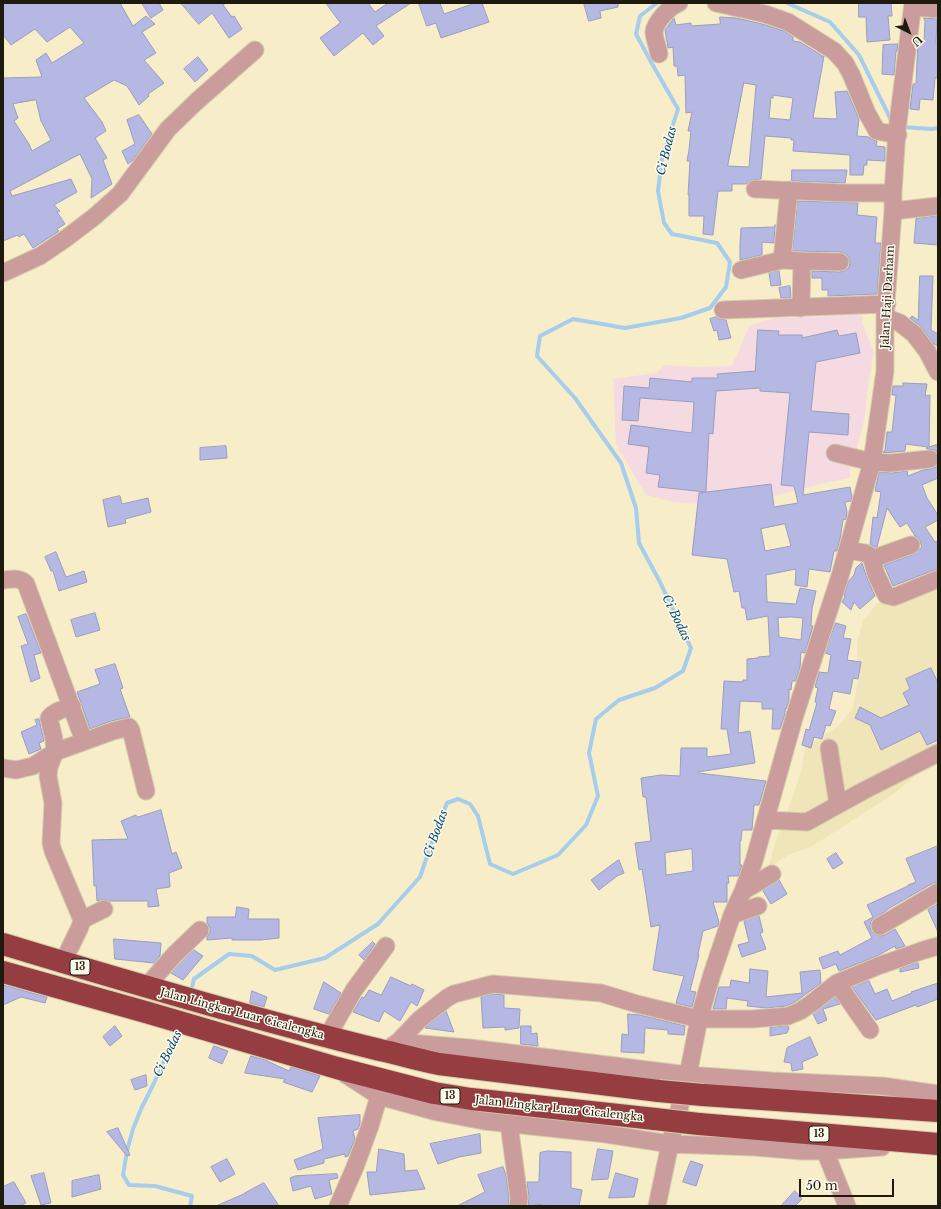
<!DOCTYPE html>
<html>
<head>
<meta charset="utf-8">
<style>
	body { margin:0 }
	#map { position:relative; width:941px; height:1209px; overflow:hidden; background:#f7edc8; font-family:"Libre Baskerville",serif }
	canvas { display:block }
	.frame { position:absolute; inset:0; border:4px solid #1e1a0d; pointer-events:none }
	.north { position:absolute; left:889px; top:12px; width:40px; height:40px; -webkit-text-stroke:3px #fefaeb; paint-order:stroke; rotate:138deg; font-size:11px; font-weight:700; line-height:16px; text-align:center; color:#1e1a0d }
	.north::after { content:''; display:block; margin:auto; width:14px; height:18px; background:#1e1a0d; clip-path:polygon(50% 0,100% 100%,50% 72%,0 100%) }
	.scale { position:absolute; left:799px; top:1179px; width:95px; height:18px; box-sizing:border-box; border:2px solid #1e1a0d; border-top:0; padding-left:5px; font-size:12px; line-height:14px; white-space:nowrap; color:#1e1a0d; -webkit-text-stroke:3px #fefaeb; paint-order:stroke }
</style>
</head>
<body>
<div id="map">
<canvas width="941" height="1209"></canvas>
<div class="frame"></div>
<div class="north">U</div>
<div class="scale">50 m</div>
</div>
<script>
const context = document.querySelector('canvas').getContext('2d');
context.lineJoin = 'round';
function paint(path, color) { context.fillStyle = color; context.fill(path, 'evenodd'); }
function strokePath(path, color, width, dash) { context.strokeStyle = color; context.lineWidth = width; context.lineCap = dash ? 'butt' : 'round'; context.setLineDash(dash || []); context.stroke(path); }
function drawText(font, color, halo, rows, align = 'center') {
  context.font = font + ' "Libre Baskerville",serif'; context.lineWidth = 3; context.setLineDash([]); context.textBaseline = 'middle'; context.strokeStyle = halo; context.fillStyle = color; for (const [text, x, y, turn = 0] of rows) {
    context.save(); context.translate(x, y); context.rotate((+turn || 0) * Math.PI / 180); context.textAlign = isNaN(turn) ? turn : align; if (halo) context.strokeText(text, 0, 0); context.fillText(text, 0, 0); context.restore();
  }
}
paint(new Path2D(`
	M938,575V760L928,765L896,792L853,820L811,847L790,854L768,868L777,838L786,815L801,772L805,748L838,726L853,708L858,679L857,643L863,621L880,600Z`), '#f0e5b8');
paint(new Path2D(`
	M856,310L863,317L862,323L874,352L868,387L865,416L857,449L856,466L850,467V478L829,482L774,496L744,501L716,539V559L692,555L697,504L674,502L646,495L616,444L613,379L656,373L665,365L698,367L731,366L739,351L749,326L763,321L775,318L827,316L844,314Z`), '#f5dbe1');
strokePath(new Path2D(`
	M787,3L830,22L859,55L893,124
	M901,127L932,129L938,128
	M191,992L194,979L229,954L252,956L275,970L325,958L378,924L420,877L436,830L447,803L458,799L470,804L478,816L490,864L513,874L558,855L586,825L598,796L589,753L596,719L619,700L655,688L683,671L691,648L660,582L639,543L636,508L621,463L575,398L537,356L540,336L573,319L625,328L681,318L710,308L726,287L730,262L717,243L672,234L664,223L658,191L662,158L678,109L651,62L636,34L640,16L657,3
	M181,1030L172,1043L154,1083L141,1109L133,1129L127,1151L123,1175L129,1185L155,1186L192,1196L190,1206`), '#a6cdec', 4);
const building = new Path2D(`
	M3,3H120L133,26L146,16L155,24L142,32L156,53L144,60L164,83L148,94L149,96L139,105L127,86L114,80L84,98L102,122L106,131L95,138L107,158L103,160L112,184L91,198L92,179L80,154L10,191L12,196L71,179L77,192L54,205L60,211L57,212L65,224L57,229L59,231L33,248L24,234L19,237L18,235L3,241V78L42,77L36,60L46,53L52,63L84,43L70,27L47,42L35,29L11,45L3,35ZM36,100L41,121L51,140L32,151L29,144L14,121L18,118L13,104Z
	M142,3H159L163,10L151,18Z
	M181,3H226L223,5L232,17L234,16L242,29L229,38L212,13L199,24Z
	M326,3H368L375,12L388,3H411L376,26L384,36L373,45L363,33L334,56L320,38L340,23Z
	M419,3H440L444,14L475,3H482L489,22L441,38L436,23L427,26Z
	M584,3H618V7L600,11L601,18L589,21Z
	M859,3H891L892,16H888L890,40L867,42L866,17H859Z
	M720,17L736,18L762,24L784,31L793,37V41L800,42L821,55V56H824L813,118L837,119L835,92L847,91L859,119L857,136L869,137L871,139L877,141L876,146L885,147V161L867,160V165H864L863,175H850V155L793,151L794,140H791V138L765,136L761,179L751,180L746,184H732V191H718L713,235L703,234L704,216H689V195H688L690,161H687L689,150L691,131H688L692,112L686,113L685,75L678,76L677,66H674L673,47L668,48L665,30L674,18L676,25L691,23V26L720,24ZM744,83L756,85L749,167L728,166ZM773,95L793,98L790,120L769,118L771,97L773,98Z
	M924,18L937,19L936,43L938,44V68L937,78H935L933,100L920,99L919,110L910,109L913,84H916L918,41L924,42L925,21Z
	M896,44H898L897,51H896L894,75L882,74L883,45Z
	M198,57L208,70L195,82L184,69Z
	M139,115L152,134L133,160L128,164L122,151L135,144L127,120Z
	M792,170H847L845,183L792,181Z
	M798,201L858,203L857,215L877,217L875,243H881L877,294L828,296V290H822V278H812V271L840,272L844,271L849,267L850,263L849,258L846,254L840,252L793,251Z
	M938,216V245L914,243L916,219Z
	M775,225L774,243L762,242V255L740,260V245L741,228L775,227Z
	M779,271L781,285L771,286L769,273Z
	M920,276H933L931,330L938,334V346L934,344L920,326L910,318L912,316L918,320Z
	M790,286L791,298H781L779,288Z
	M716,317L719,319L726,320L731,338L719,340L717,330L714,331L710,319Z
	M758,330L779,331L778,335H802V338L837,330L839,336L856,333L860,353L816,362L811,411L849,414L848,435L809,432L803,495L850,487L852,497L851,501L845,502L847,512L846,519L843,520L840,539L837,551H834L830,572L809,569L807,587L795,585L796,569L766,575L767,602L796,604L800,588L816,591L812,609L811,626H813L805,653L801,652L800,668L796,681H792L791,690L789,689V701L786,709H785V714L780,729H772L773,709H762V702L740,701L738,733L750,731L755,763L698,772V773L766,781L759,805H754L752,830H742L741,841H740V865H742L738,876H728L729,883H727V902H713L719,922L718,926L703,931L698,954L699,955L690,991L696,992L692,1007L676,1003L684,976L653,970L660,925L651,927L644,881L642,869L639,870L635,843L651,841L646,797H643L641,778L661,775L680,776L681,748H707V757L731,754L727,729H721L724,681L743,682V680H747V659L758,658V657L770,656L768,616L747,620L745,608H742L739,591L734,592L727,559L692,555L699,493L771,484L774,507L798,503L794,486L781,485L790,393L760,391V388L716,391L713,434L709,433L706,492L658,487L660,475L646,473L649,447L628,444L631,425L692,433L694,402L640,398L638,421L622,420L624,386L649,388L650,378L692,382V378H718L717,374L755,371ZM785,524L791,546L765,551L761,529ZM791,617L803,618L801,640L779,637L778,618ZM692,849L693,871L666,875L665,853Z
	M903,383L927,384L925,396L930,395L929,447L938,444V453L934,450L927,449L926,448L928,447L906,444L905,451L883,453L884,451H885L887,432H892L896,395H892L893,386H903Z
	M226,446L227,458L200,460V448Z
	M938,465V478L922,485L927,498L938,515V520L925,527L935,542L938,541V569L934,570L893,586L884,565L914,554L922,547L920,541L918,538L915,536L907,523L900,527L887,508L877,547H875L870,545L873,517L877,518L881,492L875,491L879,472L892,473L907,471L908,476L923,470L931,469L936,467Z
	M120,496L122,504L148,498L151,512L125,519L126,523L108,527L103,500Z
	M56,552L66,577L84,571L87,582L59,591L53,571H51L45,557Z
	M862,563L867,578L875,596L860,609L854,602L851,610L842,602L845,597L844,596L848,582L854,575L856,568Z
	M95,613L100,630L76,637L71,620Z
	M26,614L41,653L34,655L40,678L31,682L21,646L28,644L18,617Z
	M836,623L846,626L843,638L851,639L847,660L861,662L858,679L853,678L850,694L833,691L829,709L836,711L830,726L826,725L822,739L814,737L811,748L802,745L806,729L809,730L817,703L815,702L818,688L815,687L819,672L828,673L831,655L825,653Z
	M115,664L123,688L120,689L130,717L111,721L90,729L77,692L100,684L95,670Z
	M931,668L938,683V740L927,745L920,731L881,750L870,725L855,718L860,707L881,718L909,705L903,693L910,689L906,679Z
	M39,719L44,741L39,743L41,749L29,754L21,732L37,725L35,720Z
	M161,810L172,854L176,852L182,868L169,873L170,887L156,889L159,906L148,907V901H109L104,899L97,901L96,885L94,886L92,840L128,839L121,821L136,815L137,817Z
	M938,846V882L933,883L886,910V911L875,918L871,921L870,926L871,931L875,934L880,936L885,935L895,929L905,946L896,949L895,946L877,956L839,971L836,964L823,969L819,958L838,951L840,955L872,938L864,922L873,917L867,905L908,886V885L916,882L906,859Z
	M836,853L843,863L833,869L827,859Z
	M619,860L624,873L617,876L599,890L591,880L614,863Z
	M779,880L787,894L771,904L763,891Z
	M938,904V932L928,910Z
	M237,907L249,909L248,919H279V938L261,940H232V938L207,940V937L210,932V928L207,923V917H235Z
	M759,916L763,932L760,933L766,949L742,957L738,945L749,942L744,921Z
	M114,939L161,943L160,956L154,963L115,959Z
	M373,942L375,944L364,960L359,955Z
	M194,950L203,956L183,980L171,973Z
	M918,963L919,968L900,972V969Z
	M750,969L768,971L766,997L802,993L800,972L820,970L821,983L795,1002L786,1006L767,1008L747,1006L748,1001L727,998L726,1009H713L719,987H730L731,980L749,983Z
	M391,977L411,986L412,984L424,990L417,1006L411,1002L400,1021L384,1011L379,1022L353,1012L362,997L364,998L369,990L381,995Z
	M869,981L875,994L887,989L892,1001L912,993L911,992L938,983V999L917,1007L916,1005L876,1020L852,987Z
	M324,982L341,993L329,1014L314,1009Z
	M3,985L47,997L45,1003L21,997L3,1005Z
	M252,991L267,997L264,1007L250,1003Z
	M494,994L504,995V1008L520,1009L519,1028L505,1030V1027L483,1028L481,997Z
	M835,997L840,1004L823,1009L827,1020L818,1024L813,1014Z
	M446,1011L454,1032L425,1028L426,1027Z
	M628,1014L640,1015L685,1026L684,1035L668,1034V1030L645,1028L644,1053L621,1052L622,1034L628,1035Z
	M115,1026L122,1036L110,1046L103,1037Z
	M521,1026H531V1034L537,1033L538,1046L521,1044Z
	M788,1026L789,1028L787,1033L770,1036V1028Z
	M810,1037L818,1055L802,1062L803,1069L792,1071L791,1063L784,1062L787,1048Z
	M214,1046L228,1051L222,1064L209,1058Z
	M251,1056L265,1060L289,1071L291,1067L320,1076L312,1092L283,1082L285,1079L245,1073Z
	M146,1075L147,1086L135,1090L131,1080Z
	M360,1115V1124L358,1129L353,1131L355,1139L348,1156L345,1157V1154L324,1159V1163L298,1170L294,1160L323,1149L318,1118Z
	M118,1128L130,1155L127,1156L107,1132Z
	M480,1134L481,1153L459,1157L438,1164L430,1144Z
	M379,1149L404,1154L405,1171L417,1170L425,1189L370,1195L367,1172H376Z
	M598,1149L613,1151L608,1179L592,1180Z
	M547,1151L571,1152V1188L582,1190L579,1206H549L536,1204L535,1206H528L529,1197L527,1182H539L540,1153Z
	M227,1159L235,1174L220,1182L211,1167Z
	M691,1161L703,1165L696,1186L683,1182Z
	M503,1167L506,1175L509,1198L508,1206H457L485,1192L478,1175Z
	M44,1173L51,1203L41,1205L31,1176Z
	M616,1173L638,1179L634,1197L609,1198Z
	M337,1174L338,1178L329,1180L332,1194L315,1199L311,1186L293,1191L290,1178L295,1176Z
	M99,1175L101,1189L72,1197V1181Z
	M14,1182L26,1203L19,1206H3V1187Z
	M264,1183L279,1206H216L246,1193H245Z
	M795,1191L802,1199L795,1206H781Z`);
paint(building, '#b4b8e2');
strokePath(building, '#9a9dbf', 1);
const minor = new Path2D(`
	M716,3L765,14L788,22L834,51L845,63L851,74L867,113L877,131L898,135
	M913,7L938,9
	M659,54C658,48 654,37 654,32C655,22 670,6 679,3
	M755,189L844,193H893
	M893,211L938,206
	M782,260L789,190
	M802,261L840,262
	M741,270L782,260L802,261L801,308
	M3,273L40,256L65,239L94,217L120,194L168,129L197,101L255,50
	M723,310L887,304
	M885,317L900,323L914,334L927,351L938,372
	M835,453L872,462L891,463L930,459
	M847,550L865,553L869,555L872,559L876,574L886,595L894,597L938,579
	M872,559L911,545
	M4,580C12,579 20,577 26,584L84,741
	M72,706C64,709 54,711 49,718L54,739L55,752L49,767L48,776L53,803L51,843L53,851L82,920
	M829,748L838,805
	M3,768L16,770L33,766L55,752L113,731L129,727L131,730L146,791
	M766,820L807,822L863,791L938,753
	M743,891L772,874
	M732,915L758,906
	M880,926L938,892
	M63,962L80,927L82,920L104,909
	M837,983L870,1030
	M146,987L174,955L200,930
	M327,1037L354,990L386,946
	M398,1042L419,1020L447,998L454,994L493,984L601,993L637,1004L699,1019H752L788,1016L800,1011L812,1003L837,983L878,966L924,950L938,946
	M392,1046L398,1042L470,1048L688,1075L772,1081L882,1086L938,1094
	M379,1096L437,1112L484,1121L606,1134L670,1144L754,1147L802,1151H825L882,1147
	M509,1124L519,1198L518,1206
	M825,1151L847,1206
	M338,1206L355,1167L370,1126L379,1096L345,1074
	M657,1206L670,1144L688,1075L699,1019L712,974L732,915L743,891L754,861L794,718L840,576L872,462L885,371V317L893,211V193L897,130L913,3`);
const highway = new Path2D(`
	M3,944C128,982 253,1019 380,1050C399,1054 419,1060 439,1064L659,1091
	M3,972L149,1013L337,1068L434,1093L471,1099L655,1119
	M703,1095L938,1111
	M699,1124L938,1144`);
strokePath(minor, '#d4cbaa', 19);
strokePath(highway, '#d4cbaa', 24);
strokePath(minor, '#ca9d9c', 17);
strokePath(highway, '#963d42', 22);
const highwayBridge = new Path2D(`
	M659,1091L703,1095
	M655,1119L699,1124`);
strokePath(highwayBridge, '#d4cbaa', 24, []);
strokePath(highwayBridge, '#963d42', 22);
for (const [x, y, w] of [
	[80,967,20],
	[450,1096,20],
	[819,1134,20]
]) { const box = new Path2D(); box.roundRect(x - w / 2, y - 8, w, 16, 3); context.fillStyle = '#fefaeb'; context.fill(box); strokePath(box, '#1e1a0d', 1); }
drawText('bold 10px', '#1e1a0d', null, [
	["13",80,967],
	["13",450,1096],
	["13",819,1134]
]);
drawText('11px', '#1e1a0d', '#fefaeb', [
	["Jalan Haji Darham",888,297,-87],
	["Jalan Lingkar Luar Cicalengka",242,1014,15],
	["Jalan Lingkar Luar Cicalengka",559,1109,6]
]);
drawText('italic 12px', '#044b72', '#fefaeb', [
	["Ci Bodas",667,151,-76],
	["Ci Bodas",676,618,64],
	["Ci Bodas",436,834,-70],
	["Ci Bodas",168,1054,-64]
]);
</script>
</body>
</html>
